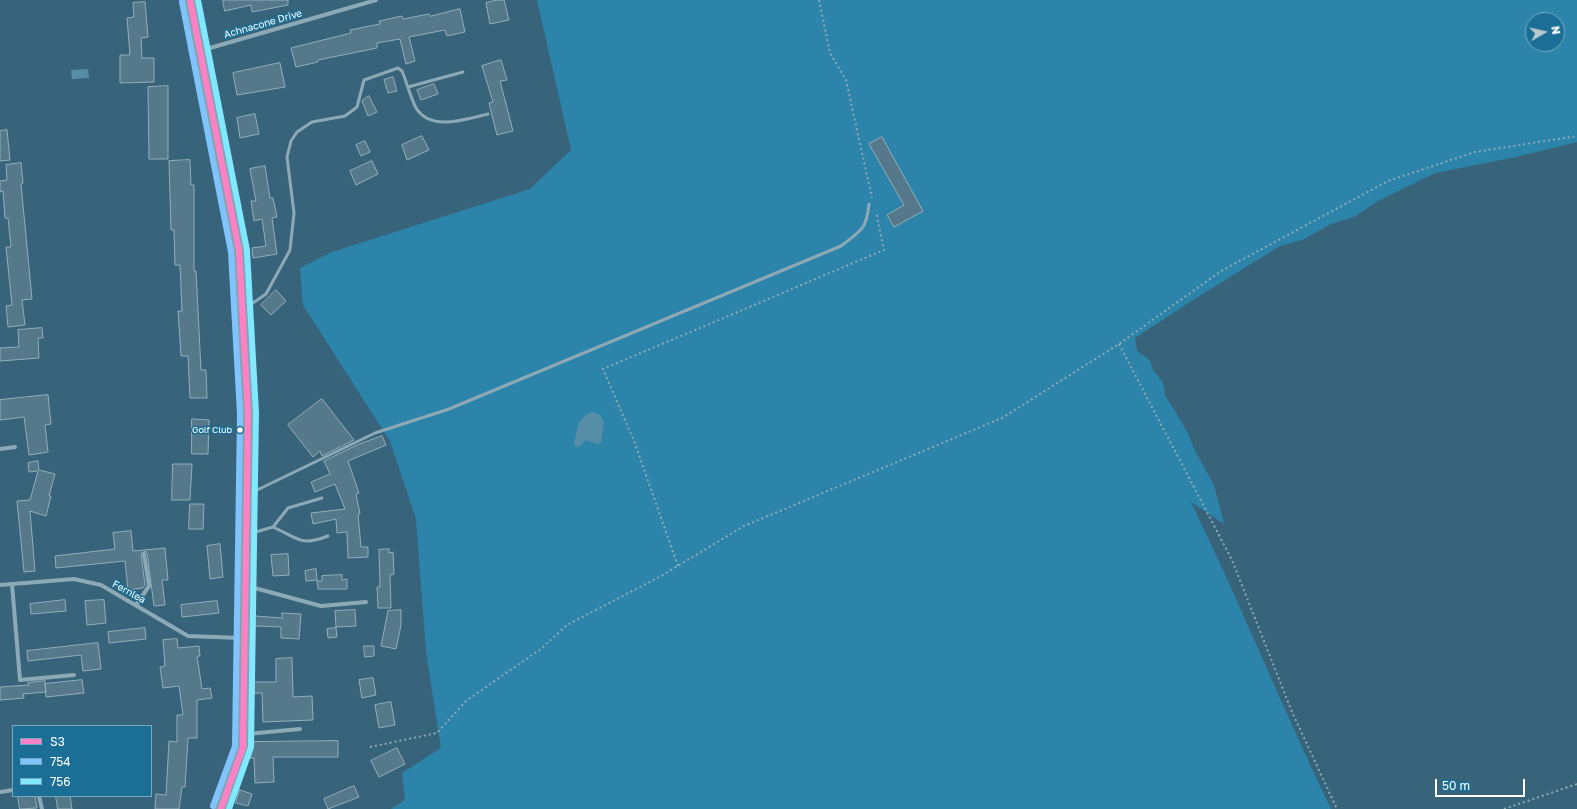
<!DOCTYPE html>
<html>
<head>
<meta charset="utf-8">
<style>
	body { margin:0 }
	#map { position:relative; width:1577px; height:809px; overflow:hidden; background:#37647a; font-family:"Golos Text",sans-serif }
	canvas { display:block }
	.legend { position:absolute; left:12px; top:725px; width:140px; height:72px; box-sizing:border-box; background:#1b6f96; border:1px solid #76a9c0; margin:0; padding:5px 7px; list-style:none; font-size:12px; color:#fff }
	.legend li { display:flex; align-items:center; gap:8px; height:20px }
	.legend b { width:20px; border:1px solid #76a9c0 }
	.north { position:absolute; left:1525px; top:12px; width:40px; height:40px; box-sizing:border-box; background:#1b6f96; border:1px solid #76a9c0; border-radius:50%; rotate:81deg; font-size:11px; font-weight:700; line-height:16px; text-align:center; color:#fff }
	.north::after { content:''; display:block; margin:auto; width:14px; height:18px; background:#b9c9d0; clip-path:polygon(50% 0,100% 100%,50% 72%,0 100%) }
	.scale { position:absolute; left:1435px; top:779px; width:90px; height:18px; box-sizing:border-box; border:2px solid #fff; border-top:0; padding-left:5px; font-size:12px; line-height:14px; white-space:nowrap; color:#fff; -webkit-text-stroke:3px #1b6f96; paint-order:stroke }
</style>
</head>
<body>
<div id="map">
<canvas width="1577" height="809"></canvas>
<ul class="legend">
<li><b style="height:5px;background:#ff80c5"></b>S3</li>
<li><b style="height:5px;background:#80c4ff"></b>754</li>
<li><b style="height:5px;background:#80e8ff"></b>756</li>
</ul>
<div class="north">N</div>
<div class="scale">50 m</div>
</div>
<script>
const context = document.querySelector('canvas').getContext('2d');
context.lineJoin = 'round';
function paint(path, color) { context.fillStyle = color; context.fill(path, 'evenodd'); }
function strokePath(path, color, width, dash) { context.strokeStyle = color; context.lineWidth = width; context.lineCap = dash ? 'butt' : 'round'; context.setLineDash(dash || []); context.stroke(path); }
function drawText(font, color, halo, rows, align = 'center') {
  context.font = font + ' "Golos Text",sans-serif'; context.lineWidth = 3; context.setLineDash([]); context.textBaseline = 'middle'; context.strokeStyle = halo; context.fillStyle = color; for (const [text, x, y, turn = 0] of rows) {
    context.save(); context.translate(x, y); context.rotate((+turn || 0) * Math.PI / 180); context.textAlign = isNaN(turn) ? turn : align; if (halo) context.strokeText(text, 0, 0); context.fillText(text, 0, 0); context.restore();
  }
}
paint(new Path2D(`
	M537,0H1577V142L1516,157L1435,173L1378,201L1354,217L1331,224L1302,240L1280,246L1193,300L1135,338L1137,351L1150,360L1153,370L1163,382L1165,395L1188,433L1194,449L1214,485L1224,524L1191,502C1240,603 1282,707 1331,809H391L405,800L402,773L441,748L426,652L416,519L390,441L303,305L300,268L332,252L530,189L571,150ZM1533,20H1557V44H1533Z`), '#2d84aa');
paint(new Path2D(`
	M88,69L89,78L72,79L71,70Z
	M592,412L600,415L604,422L601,443L596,444L586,440L578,448L574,444C578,430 576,418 592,412Z`), '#578ea7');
const building = new Path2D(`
	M223,0H288V5L252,12L251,5L225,11Z
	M498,0H504L509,20L490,24L486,3Z
	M145,2L148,37L141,38L142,58H154V82L120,83V55H130L127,18L134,17L133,3Z
	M460,9L465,32L447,36L445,30L409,37L415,61L406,64L400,39L377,43V48L318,60V62L296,67L291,48L351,33L350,30L380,24L379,21L402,16L403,19L429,14L430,16Z
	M501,60L507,80L500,81L513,131L497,135L489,103L493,102L482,66Z
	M280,63L285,87L237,95L233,73Z
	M393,77L397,91L388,93L384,80Z
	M434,84L438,94L421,100L417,90Z
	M168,86V159H149L148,87Z
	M369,96L377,112L368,116L362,101Z
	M255,114L259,134L240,138L237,118Z
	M7,130L10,160L0,161V131Z
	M422,136L429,150L407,160L402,145Z
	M882,137L923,211L894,227L887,215L904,205L869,144Z
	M365,141L370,152L361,156L356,145Z
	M190,160L191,185H194V271H196L201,370H206L207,398H190L188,356H181L178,311H182L180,265H175L174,230H171L169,161Z
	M372,161L378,174L356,185L350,171Z
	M21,163L23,183L21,184L32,299L22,300L25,325L8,327L6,306L12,305L6,247H11L8,218H5L3,191L0,192V181L7,180L6,165Z
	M265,166L270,198H273L277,217L272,218L277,254L253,258L252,248L266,246L262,219L254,221L251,201H256L250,169Z
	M276,290L286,301L271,315L261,305Z
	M42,328L43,338H38L39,358L0,361V348L19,347L18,330Z
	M48,395L51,424L45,425L48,452L29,455L24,417L0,420V400Z
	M322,399L354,440L322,456L320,451L313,457L288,425Z
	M192,419L209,420L208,454H192Z
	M382,436L386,445L348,461L359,493L356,494L360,514H358L361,547H368V557L348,558L347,532L337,533L336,519L313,524L311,513L345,509L335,484L315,492L311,482L330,474L324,461L357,445Z
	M38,461L39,470L55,474L49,496H51L46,516L30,511L35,571L24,572L17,501L30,500L38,471L29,472L28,463Z
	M173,464H192L190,500H172Z
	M190,504H204L203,529H189Z
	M131,531L133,551L165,548L168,580H162L165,605L154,606L147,553L145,551L141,554L145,585L143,588L128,590L125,561L56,568L55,556L115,549L113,533Z
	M220,544L223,577L210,579L207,546Z
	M389,549V553L393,552L394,574L390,575L391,608H378L377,587H380L379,550Z
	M288,554L289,575L273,576L271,555Z
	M316,569L317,580L306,581L305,571Z
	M342,575V580L347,579V589H318L317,581H322V576Z
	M65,600L66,611L31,614L30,604Z
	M104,600L106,623L87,625L85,601Z
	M217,601L219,613L182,617L181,605Z
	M355,610L356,626L336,627L335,611Z
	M401,610V625L396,649L381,646L388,611Z
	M282,613L301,614L299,639L281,638V627L255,626V616L282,618Z
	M145,628L146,639L109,643L108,632Z
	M336,628L337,637L328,638L327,629Z
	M177,639L178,648L199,646L200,656H197L202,689L210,688L212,698L197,700V738H188L185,787H182L179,809H155L156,794L166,795L169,741L177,742V715H183L179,686L163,688L160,667L165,666L163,640Z
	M98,643L101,669L83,671L81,655L28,661L27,651Z
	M364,646H374V656L365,657Z
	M292,658L293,697L312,696L313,720L263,722L262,693H254V682H276V659Z
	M373,678L376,695L362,698L359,680Z
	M82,680L84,693L46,697L45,684Z
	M45,681L46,692L23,694L24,698L0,700V687L29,685L28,683Z
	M391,702L395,725L379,728L375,705Z
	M338,741V757H273L274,782L255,783L254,758H250L254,742Z
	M397,748L405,764L379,777L371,761Z
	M354,786L359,797L328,809L324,799Z
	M240,790L252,794L248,806L236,803Z
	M18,796H35L37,808L20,809Z
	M56,796H70L72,809H58Z`);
paint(building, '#55798a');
strokePath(building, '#94aeba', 1);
strokePath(new Path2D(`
	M819,0L830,53L846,80L872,198
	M1119,344L1232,560L1292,712L1337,809
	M678,566L634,441L603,369L884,250L876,212
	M370,747L437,733L466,701L542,648L567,625L661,576L744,526L1002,418L1119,344L1221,271L1388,181L1475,152L1577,136
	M1504,809L1577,784`), '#8da9b6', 2, [2, 3]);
strokePath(new Path2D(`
	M408,87L463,72
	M247,307L266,294L290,250L294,213L287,157L291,141L297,132L312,122L345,116L357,107L364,80L398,68L402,71C407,83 410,96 416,108C431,132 466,119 488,114
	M253,492L375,433L449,409L841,246C861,230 866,231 869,204
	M273,527L288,508L322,498
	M252,533L273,527C298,538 300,547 328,536`), '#8da9b6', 3);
strokePath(new Path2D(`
	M203,50L376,0
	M0,449L15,447
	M12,584L20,680L74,675
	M0,585L74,579L101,585L188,636L241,638
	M251,587L321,606L366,602
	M136,605L149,586L144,554
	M247,734L300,729
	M0,792L13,790
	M39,796L42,809`), '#8da9b6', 4);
strokePath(new Path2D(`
	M190,0L239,251L241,311L248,414L243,747L221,809`), '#87a4b1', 18);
strokePath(new Path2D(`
	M190,0L239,251L248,414L243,747L221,809`), '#ff80c5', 6);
strokePath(new Path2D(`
	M182,2L231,252L240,414L235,746L213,806`), '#80c4ff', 6);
strokePath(new Path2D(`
	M198,0L247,250L256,413L251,747L229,809`), '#80e8ff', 6);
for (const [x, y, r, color] of [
	[240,430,3.5,"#fff"]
]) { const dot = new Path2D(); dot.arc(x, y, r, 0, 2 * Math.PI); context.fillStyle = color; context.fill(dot); strokePath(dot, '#1b6f96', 1.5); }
drawText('9px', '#fff', '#1b6f96', [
	["Golf Club",232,430]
], 'right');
drawText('10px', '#fff', '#1b6f96', [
	["Achnacone Drive",263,24,-16],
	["Fernlea",129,592,29]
]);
</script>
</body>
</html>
